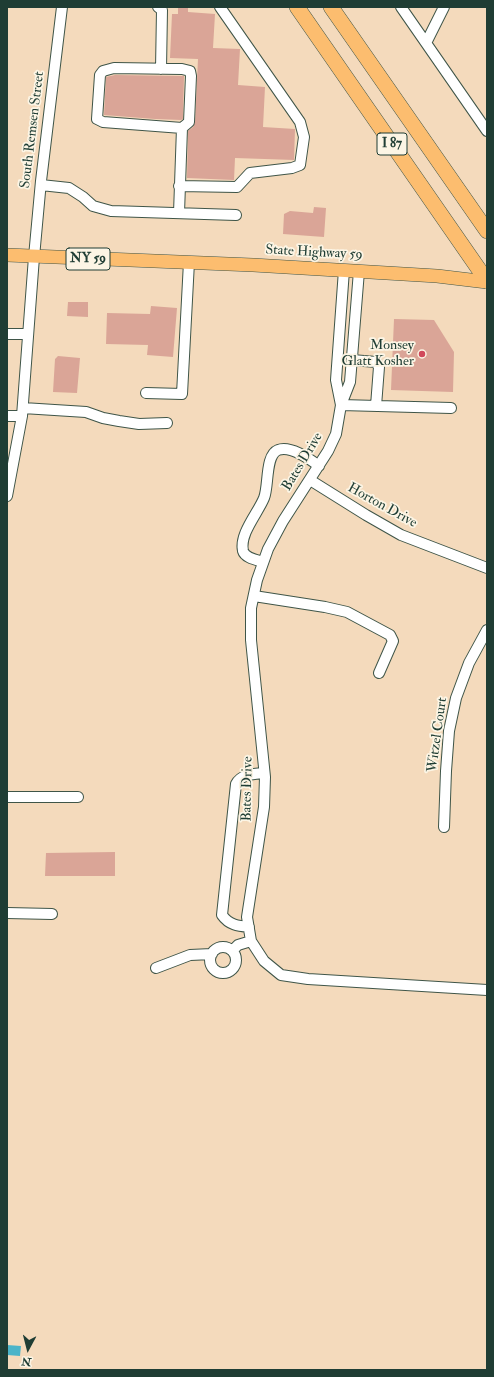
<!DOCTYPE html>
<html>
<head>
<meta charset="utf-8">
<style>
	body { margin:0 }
	#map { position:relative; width:494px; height:1377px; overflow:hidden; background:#f4dabc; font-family:"IM FELL Double Pica",serif }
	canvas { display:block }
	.frame { position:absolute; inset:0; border:8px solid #1f3d34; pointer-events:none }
	.north { position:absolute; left:8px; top:1329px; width:40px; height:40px; -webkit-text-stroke:3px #fcf5e5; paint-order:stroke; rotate:187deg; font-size:11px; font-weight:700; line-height:16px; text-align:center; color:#1f3d34 }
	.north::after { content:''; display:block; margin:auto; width:14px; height:18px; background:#1f3d34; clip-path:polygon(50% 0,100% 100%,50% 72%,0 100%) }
</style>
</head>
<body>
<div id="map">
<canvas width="494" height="1377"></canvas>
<div class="frame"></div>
<div class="north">N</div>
</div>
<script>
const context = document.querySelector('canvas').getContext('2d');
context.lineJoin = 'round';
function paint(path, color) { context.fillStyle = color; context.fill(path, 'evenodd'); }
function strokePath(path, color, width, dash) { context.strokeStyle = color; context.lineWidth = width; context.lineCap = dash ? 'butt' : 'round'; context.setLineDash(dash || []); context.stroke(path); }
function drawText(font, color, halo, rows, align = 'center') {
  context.font = font + ' "IM FELL Double Pica",serif'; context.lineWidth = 3.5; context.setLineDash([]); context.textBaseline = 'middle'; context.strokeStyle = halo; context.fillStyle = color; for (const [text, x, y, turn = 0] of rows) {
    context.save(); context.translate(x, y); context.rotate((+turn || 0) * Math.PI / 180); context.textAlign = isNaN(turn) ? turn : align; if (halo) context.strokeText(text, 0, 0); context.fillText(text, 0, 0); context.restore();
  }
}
paint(new Path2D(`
	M7,1345L21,1346L20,1356L7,1355Z`), '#4bb4c9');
paint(new Path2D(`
	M178,7H188V12L215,14L213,48L240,49L238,85L265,87L263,127L295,129L294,160L235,158L234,180L187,178L188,131L193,127L195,122L198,59L170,58L172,14H178Z
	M115,75L184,76L183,119L181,120L155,119L104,115L106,77Z
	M314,207L326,208L324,237L283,234L284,214L290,211L313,213Z
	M68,302H88V317L67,316Z
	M151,306L177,308L173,357L147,355L148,345L106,344L107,313L150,314Z
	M394,319L434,320L454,352L453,392L391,390Z
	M58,356L80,358L77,393L53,392L55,359Z
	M115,852V876H45L46,853Z`), '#daa597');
const minor = new Path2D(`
	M158,7L162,10L161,69
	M401,7L487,131
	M426,43L444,7
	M41,185L69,188L83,197L93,206L111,211L236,215
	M179,186L237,187L250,173L292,168L300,165L304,137L300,122L220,7
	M179,213L182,128L103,122L97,119L100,75L103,71L114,68L182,69L190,71L191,76L189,122L182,128
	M359,271L350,382L341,405L336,434L328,451L283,521L268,549L257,580L251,608V640L265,777L264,807L247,917L251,941L264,961L281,975L308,979L487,990
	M7,334H28
	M352,360L376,362L379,367L376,406
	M146,393L182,394L189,262
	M341,405L336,380L344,270
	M341,405L451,408
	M23,408L86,412L103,418L119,421L139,424L167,423
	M7,416H22
	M310,480L366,515L401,535L487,568
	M7,496L22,416L34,257L41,181L62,7
	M263,562C257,560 245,558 243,551C239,534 258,513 264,498C269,486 265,455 278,450C290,445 310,459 319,466
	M254,596L325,607L347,612L390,635L393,641L379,673
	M7,797H78
	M444,827L446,771L449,731L456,698L469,663L487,630
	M7,913L52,914
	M249,927C238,926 229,925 222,915L236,784C241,774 254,774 264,773
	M210 960a13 13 0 1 1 26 0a13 13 0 1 1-26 0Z
	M233,950L238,945L251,941
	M156,968L190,955L212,954`);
const major = new Path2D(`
	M7,255L253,265L437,276L487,282`);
const highway = new Path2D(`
	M297,7L487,281
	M331,7L487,231`);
strokePath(minor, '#3f5548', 12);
strokePath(major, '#3f5548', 14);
strokePath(highway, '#3f5548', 16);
strokePath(minor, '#fff', 10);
strokePath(major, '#fcbd6f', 13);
strokePath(highway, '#fcbd6f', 15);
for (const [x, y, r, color] of [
	[422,354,4,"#d1495b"]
]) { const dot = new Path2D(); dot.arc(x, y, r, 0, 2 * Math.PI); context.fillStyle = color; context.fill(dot); strokePath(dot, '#fcf5e5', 1.5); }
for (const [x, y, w] of [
	[392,144,30],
	[88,259,44]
]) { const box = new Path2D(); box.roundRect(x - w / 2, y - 11, w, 22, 3); context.fillStyle = '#fcf5e5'; context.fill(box); strokePath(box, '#1f3d34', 1); }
drawText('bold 13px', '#1f3d34', null, [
	["I 87",392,144],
	["NY 59",88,259]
]);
drawText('14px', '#1f3d34', '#fcf5e5', [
	["South Remsen Street",33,130,-83],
	["State Highway 59",314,253,3],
	["Bates Drive",303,462,-59],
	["Horton Drive",382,506,29],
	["Witzel Court",438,735,-82],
	["Bates Drive",248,789,-89]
]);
drawText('14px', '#1f3d34', '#fcf5e5', [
	["Monsey",414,346],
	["Glatt Kosher",414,362]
], 'right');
</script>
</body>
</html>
